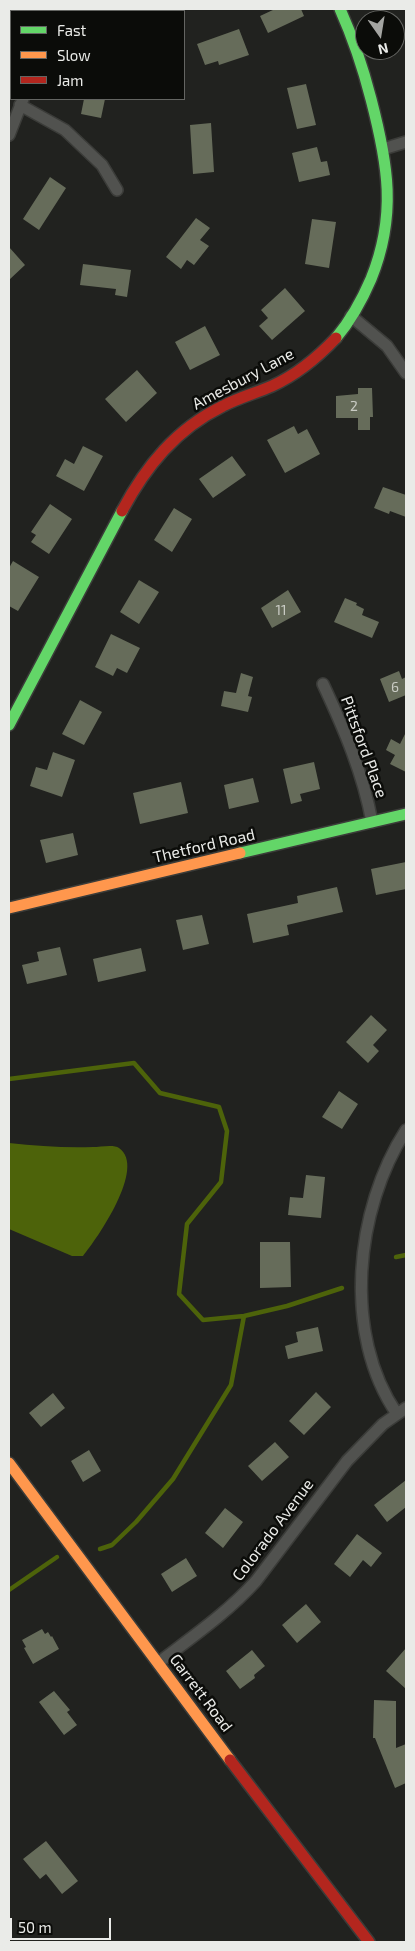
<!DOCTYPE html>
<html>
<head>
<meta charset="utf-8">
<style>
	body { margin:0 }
	#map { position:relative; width:415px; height:1951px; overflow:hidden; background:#21221f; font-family:"Exo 2",sans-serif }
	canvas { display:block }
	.frame { position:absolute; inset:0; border:10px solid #eaebe8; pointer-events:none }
	.legend { position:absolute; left:10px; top:10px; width:175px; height:90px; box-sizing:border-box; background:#0b0c09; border:1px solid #646562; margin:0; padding:6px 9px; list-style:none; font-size:15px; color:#eaebe8 }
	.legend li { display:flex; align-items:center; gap:10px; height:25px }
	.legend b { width:25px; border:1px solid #646562 }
	.north { position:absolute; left:355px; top:10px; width:50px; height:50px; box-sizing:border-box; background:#0b0c09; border:1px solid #646562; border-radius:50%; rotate:167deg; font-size:14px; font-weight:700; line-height:20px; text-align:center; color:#eaebe8 }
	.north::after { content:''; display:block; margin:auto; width:18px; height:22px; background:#a4a5a2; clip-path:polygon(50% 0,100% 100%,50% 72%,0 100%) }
	.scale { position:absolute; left:10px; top:1918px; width:101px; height:22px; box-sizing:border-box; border:2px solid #eaebe8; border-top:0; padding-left:6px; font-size:15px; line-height:18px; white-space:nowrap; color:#eaebe8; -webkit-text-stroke:4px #0b0c09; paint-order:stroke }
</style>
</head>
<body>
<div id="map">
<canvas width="415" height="1951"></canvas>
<div class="frame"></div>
<ul class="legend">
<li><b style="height:6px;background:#63d668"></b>Fast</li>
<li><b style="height:6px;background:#ff974d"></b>Slow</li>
<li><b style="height:6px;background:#b3261e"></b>Jam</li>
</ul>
<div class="north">N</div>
<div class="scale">50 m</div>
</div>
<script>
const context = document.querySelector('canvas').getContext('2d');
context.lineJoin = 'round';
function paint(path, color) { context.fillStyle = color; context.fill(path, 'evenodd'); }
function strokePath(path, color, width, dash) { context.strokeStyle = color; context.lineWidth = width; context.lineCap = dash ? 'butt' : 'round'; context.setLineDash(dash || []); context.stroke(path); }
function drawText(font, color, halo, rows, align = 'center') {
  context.font = font + ' "Exo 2",sans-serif'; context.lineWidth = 5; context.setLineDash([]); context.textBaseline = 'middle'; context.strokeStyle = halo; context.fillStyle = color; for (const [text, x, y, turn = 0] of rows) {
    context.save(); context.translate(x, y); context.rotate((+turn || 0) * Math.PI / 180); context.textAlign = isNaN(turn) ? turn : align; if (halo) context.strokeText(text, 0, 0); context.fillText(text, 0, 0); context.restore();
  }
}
paint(new Path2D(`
	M9,1143C37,1146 65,1148 93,1147C100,1147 114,1144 119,1148C147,1167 97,1239 83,1256H72L9,1229Z`), '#4d630a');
strokePath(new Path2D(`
	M9,1079L134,1063L160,1093L219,1107L227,1131L221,1182L187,1224L179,1294L203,1320L244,1316L287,1306L342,1288
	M396,1257L406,1255
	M100,1549L112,1545L136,1522L173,1479L231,1385L244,1316
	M9,1590L57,1557`), '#4d630a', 4.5);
paint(new Path2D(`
	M275,9H301L304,16L268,33L260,16Z
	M239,29L249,55L219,65L218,61L205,65L197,44Z
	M306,84L316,125L297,129L287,88Z
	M84,99H105L101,118L81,114Z
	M211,123L214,172L193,174L190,125Z
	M317,147L321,162L327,161L330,175L299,182L292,153Z
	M50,177L66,188L39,230L23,219Z
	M196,218L210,228L200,240L209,246L194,265L187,260L181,269L166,257Z
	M312,219L336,222L329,268L305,264Z
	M9,247L25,265L9,280Z
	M83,264L131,270L127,297L115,295L116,289L80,285Z
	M285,288L305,311L272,340L259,326L268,318L261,310Z
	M205,326L220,355L190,370L175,342Z
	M137,370L157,393L126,422L105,399Z
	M358,388H372L373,417H370V430H358V418H336V396L358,394Z
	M294,426L298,434L307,429L320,454L285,473L267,440Z
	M83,446L103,456L84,491L56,476L65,459L74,464Z
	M232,456L246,475L213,498L199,479Z
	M383,487L406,495V517L390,511L389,514L374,508Z
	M50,504L72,519L49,554L31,542L36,535L31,532Z
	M174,508L192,519L172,552L154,540Z
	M13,561L39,577L18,611L9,606V568Z
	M139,580L159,592L139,624L120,612Z
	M288,590L301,612L272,628L261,608Z
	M345,598L357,603L356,605L364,609L362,615L379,622L372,638L334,622Z
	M111,634L140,648L127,673L117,668L113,676L95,667Z
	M399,671L402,679L406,677V695L389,702L380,679Z
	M241,673L253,677L248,696L252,697L248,712L221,706L224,691L236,693Z
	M80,700L102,712L84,745L62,734Z
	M406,732V772L390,764L395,755L386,750L391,739L400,744Z
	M53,752L75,760L62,797L30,786L36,767L47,770Z
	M314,762L320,789L300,794L302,801L291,804L283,769Z
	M253,778L259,802L229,809L224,785Z
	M181,782L188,813L140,824L133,793Z
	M73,833L78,855L46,863L40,840Z
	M406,862V889L376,895L371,869Z
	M337,887L343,912L287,925L289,935L253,943L247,914L298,903L297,896Z
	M202,915L209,944L183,950L176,920Z
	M60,947L67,975L27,984L22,965L39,961L37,952Z
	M141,948L146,971L98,982L93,959Z
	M371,1015L387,1030L373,1045L379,1051L368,1063L346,1042Z
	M339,1091L358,1104L342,1129L322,1117Z
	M306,1175L325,1177L321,1218L288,1215L290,1197L303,1198Z
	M260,1242H290L291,1287L260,1288Z
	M318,1327L323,1351L288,1359L285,1346L298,1342L296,1332Z
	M316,1392L331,1407L304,1435L289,1421Z
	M53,1393L65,1408L41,1427L29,1413Z
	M275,1442L289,1457L262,1481L248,1466Z
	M89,1450L101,1471L83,1482L71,1461Z
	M406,1480V1507L387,1522L374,1505Z
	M225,1508L243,1522L223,1548L205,1533Z
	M357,1534L382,1553L371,1567L363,1560L350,1577L334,1564Z
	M186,1558L197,1576L172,1592L161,1574Z
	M306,1604L321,1622L297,1643L282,1625Z
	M42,1629L45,1634L48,1632L51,1637L52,1636L59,1649L33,1664L24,1648L26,1647L22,1640Z
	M406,1648V1689L386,1671Z
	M252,1650L265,1666L254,1675L255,1678L240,1689L226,1671Z
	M54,1691L70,1710L67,1712L77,1725L64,1735L39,1702Z
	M374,1700L396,1701V1748L406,1744V1783L395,1788L375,1738H373Z
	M46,1841L78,1881L62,1894L46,1874L40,1879L23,1859Z`), '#666c5a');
const street = new Path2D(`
	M76,11L79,9
	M20,105L65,130L102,165L117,190
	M9,135L23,99
	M383,149L406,142
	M351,316L387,346L406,373
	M323,684C344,729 363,773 372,822
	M397,1414C342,1334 355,1209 406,1130
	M158,1663C192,1637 227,1613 256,1581L347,1461L383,1424L406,1408`);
const fast = new Path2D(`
	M336,338C351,320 362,300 371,279C397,215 388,164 371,99C363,68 353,38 340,9
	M9,725L122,511
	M240,853L406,814`);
const slow = new Path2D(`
	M9,908L240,853
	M9,1463L230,1760`);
const jam = new Path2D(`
	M122,511C146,466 176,429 223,406C238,398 256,393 272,386C296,375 318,357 336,338
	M230,1760L369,1942`);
strokePath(street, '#3b3c39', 14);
strokePath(fast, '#3b3c39', 14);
strokePath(slow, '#3b3c39', 14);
strokePath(jam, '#3b3c39', 14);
strokePath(street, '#51524f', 11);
strokePath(fast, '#63d668', 11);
strokePath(slow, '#ff974d', 11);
strokePath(jam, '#b3261e', 11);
drawText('14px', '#c9cbc4', null, [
	["2",354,406],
	["11",281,610],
	["6",395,687]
]);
drawText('16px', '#eaebe8', '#0b0c09', [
	["Amesbury Lane",243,379,-28],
	["Pittsford Place",364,747,70],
	["Thetford Road",204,846,-13],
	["Colorado Avenue",273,1530,-53],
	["Garrett Road",201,1693,53]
]);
</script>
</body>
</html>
